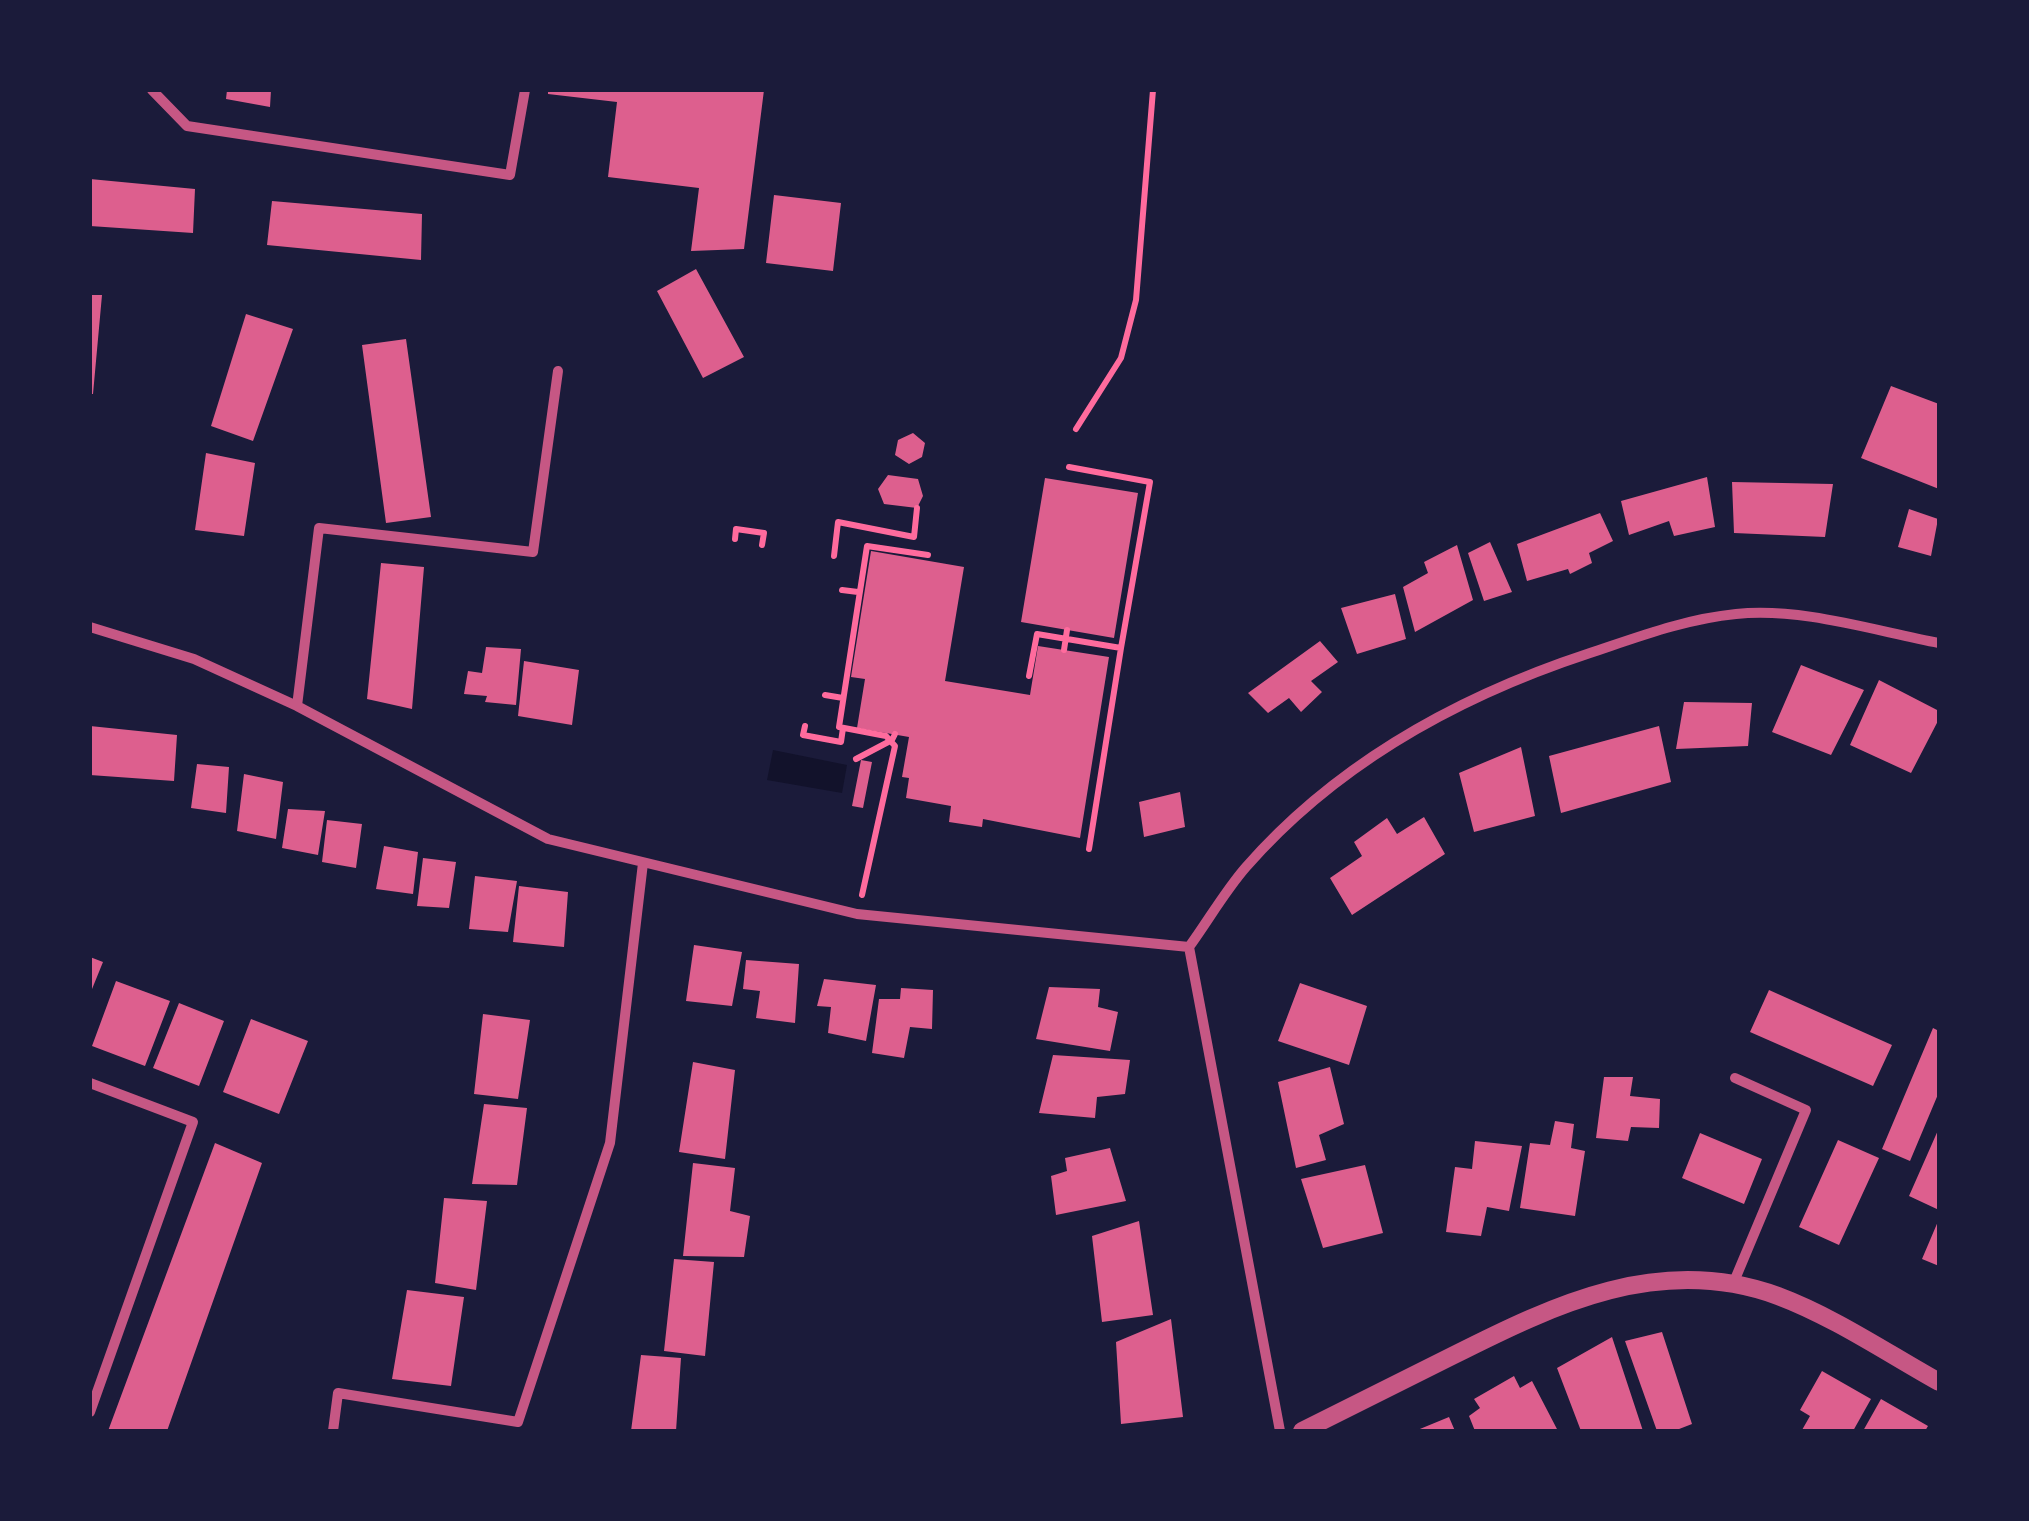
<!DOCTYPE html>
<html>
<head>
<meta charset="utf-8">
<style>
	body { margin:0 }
	#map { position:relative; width:2029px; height:1521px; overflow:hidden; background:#1b1b3a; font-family:Karla,sans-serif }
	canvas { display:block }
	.frame { position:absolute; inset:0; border:92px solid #1b1b3a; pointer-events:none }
</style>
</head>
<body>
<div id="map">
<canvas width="2029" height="1521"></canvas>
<div class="frame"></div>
</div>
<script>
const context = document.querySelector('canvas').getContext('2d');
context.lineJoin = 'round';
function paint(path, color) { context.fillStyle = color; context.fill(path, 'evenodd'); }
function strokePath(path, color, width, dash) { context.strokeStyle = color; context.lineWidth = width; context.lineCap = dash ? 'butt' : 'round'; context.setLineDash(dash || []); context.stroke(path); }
paint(new Path2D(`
	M773,750L847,765L842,793L767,780Z`), '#12122b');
paint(new Path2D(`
	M227,90H271L270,107L226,99Z
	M548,90H764L744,249L691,251L699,188L608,177L617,102L548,94Z
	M90,179L195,189L193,233L90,226Z
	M774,195L841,203L833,271L766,263Z
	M272,201L422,214L421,260L267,245Z
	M696,269L744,357L703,378L657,291Z
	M90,295H102L93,394H90Z
	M246,314L293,329L253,441L211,426Z
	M406,339L431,517L386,523L362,345Z
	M1891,386L1939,404V489L1861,458Z
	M913,433L925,443L922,457L909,464L895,455L898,440Z
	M206,453L255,463L244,536L195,530Z
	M888,475L918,479L923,496L917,508L884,504L878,489Z
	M1707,477L1715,527L1674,536L1669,521L1629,535L1621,501Z
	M1045,478L1138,493L1114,638L1021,622Z
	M1732,482L1833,484L1825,537L1734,533Z
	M1909,509L1938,519L1931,556L1898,547Z
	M1600,513L1613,541L1589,553L1592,563L1570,574L1568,569L1527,581L1517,544Z
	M1490,542L1512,592L1484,601L1468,553Z
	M1457,545L1473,600L1415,632L1403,587L1428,573L1424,562Z
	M871,551L964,567L945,681L1030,695L1038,646L1109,657L1080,838L983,819L982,827L949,822L951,806L906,798L909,778L902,777L909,737L857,728L865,679L851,677Z
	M381,563L424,567L412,709L367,699Z
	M1395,594L1406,639L1357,654L1341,608Z
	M1320,641L1338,662L1311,681L1322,692L1301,712L1289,698L1268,713L1248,693Z
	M486,647L521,649L516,705L485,702L487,696L464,694L468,671L482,673Z
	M524,661L579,670L572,725L518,716Z
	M1801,665L1864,690L1831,755L1772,732Z
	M1879,680L1939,711V719L1911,773L1850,745Z
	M1684,702L1752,703L1748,746L1676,749Z
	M90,726L177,735L174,781L90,775Z
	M1659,726L1671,782L1561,813L1549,756Z
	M1521,747L1535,816L1474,832L1459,773Z
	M861,760L872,762L863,808L852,806Z
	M197,764L229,767L226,813L191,808Z
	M244,774L283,782L276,839L237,831Z
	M1180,792L1185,827L1144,837L1139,802Z
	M288,809L325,811L318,855L282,848Z
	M1424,817L1445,854L1352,915L1330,878L1362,856L1354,842L1387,818L1397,834Z
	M327,820L362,824L356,868L322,862Z
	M384,846L418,852L413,894L376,889Z
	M423,858L456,862L449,908L417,906Z
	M475,876L517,881L508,932L469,929Z
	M519,886L568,892L564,947L513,942Z
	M694,945L742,952L732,1006L686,1001Z
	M90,957L103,962L90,994Z
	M746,960L799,964L795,1023L756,1018L760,991L743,989Z
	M824,979L876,985L866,1041L828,1033L831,1007L817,1006Z
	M116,981L170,1001L145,1066L92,1046Z
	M1300,983L1367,1006L1349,1065L1278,1041Z
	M1049,987L1100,989L1098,1007L1118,1012L1110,1051L1036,1039Z
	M901,988L933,990L932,1029L910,1027L904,1058L872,1053L879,999H900Z
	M1769,990L1892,1045L1873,1086L1750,1032Z
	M179,1003L224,1021L199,1086L153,1068Z
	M483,1014L530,1020L518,1099L474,1094Z
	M251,1019L308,1041L279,1114L223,1092Z
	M1933,1028L1939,1031V1092L1910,1161L1882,1149Z
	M1053,1055L1130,1060L1125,1094L1097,1097L1095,1118L1039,1113Z
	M693,1062L735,1070L725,1159L679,1152Z
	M1330,1067L1344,1124L1319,1135L1326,1160L1296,1168L1278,1082Z
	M1604,1077H1633L1630,1096L1660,1099L1659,1128L1631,1127L1628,1141L1596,1138Z
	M484,1104L527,1108L517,1185L472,1184Z
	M1555,1121L1574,1124L1571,1148L1585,1151L1575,1216L1520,1208L1530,1143L1550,1145Z
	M1939,1128V1210L1909,1196Z
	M1700,1133L1762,1159L1744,1204L1682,1178Z
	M1838,1140L1879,1158L1839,1245L1799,1227Z
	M1475,1141L1522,1146L1509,1211L1487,1207L1481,1236L1446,1232L1455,1167L1472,1169Z
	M215,1143L262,1163L167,1431H108Z
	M1110,1148L1126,1201L1056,1215L1051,1176L1067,1171L1065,1158Z
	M693,1163L735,1168L730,1211L750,1216L744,1257L683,1256Z
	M1365,1165L1383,1233L1323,1248L1301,1179Z
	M444,1198L487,1201L476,1290L435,1283Z
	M1939,1219V1266L1922,1259Z
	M1139,1221L1153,1315L1102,1322L1092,1236Z
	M674,1259L714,1262L705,1356L664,1351Z
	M407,1290L464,1297L451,1386L392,1379Z
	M1171,1319L1183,1417L1121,1424L1116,1342Z
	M1662,1332L1692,1424L1674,1431H1657L1625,1341Z
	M1612,1337L1643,1431H1581L1557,1368Z
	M641,1355L681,1358L676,1431H631Z
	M1822,1371L1871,1399L1853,1431L1802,1430L1810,1416L1800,1410Z
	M1514,1376L1520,1388L1532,1381L1558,1431H1475L1469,1416L1480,1408L1474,1399Z
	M1881,1399L1928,1426L1925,1431H1863Z
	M1449,1417L1455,1431H1415Z`), '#dd5f8e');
strokePath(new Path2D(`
	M1076,429L1121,358L1136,300L1153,90
	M1069,467L1150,482L1121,648
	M735,539L736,529L764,533L762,545
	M834,556L838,522L914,537L917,508
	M842,590L858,592
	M1064,650L1067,630
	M1029,676L1037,634L1121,648L1089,849
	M825,695L843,698
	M805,726L803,735L841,742L843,728
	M856,759L892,740L895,734
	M862,895L895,746L886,736L839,727L867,546L928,555`), '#ff6b9d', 6);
strokePath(new Path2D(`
	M152,90L187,126L510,175L525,90
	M90,627L194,659L297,706L548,839L857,914L1189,947
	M297,706L319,528L533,552L558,371
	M90,1083L193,1122L90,1412
	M1733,1284L1806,1110L1735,1078
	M333,1431L338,1393L518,1422L610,1143L643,863
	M1280,1431L1189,947C1208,921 1225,891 1246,867C1338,762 1459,696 1590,653C1638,637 1685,619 1736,614C1801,607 1875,631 1939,643`), '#c65784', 10);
strokePath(new Path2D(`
	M1302,1431C1352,1406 1402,1381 1452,1356C1555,1304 1661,1253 1778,1296C1834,1317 1887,1353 1939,1382`), '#c65784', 18);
</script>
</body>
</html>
